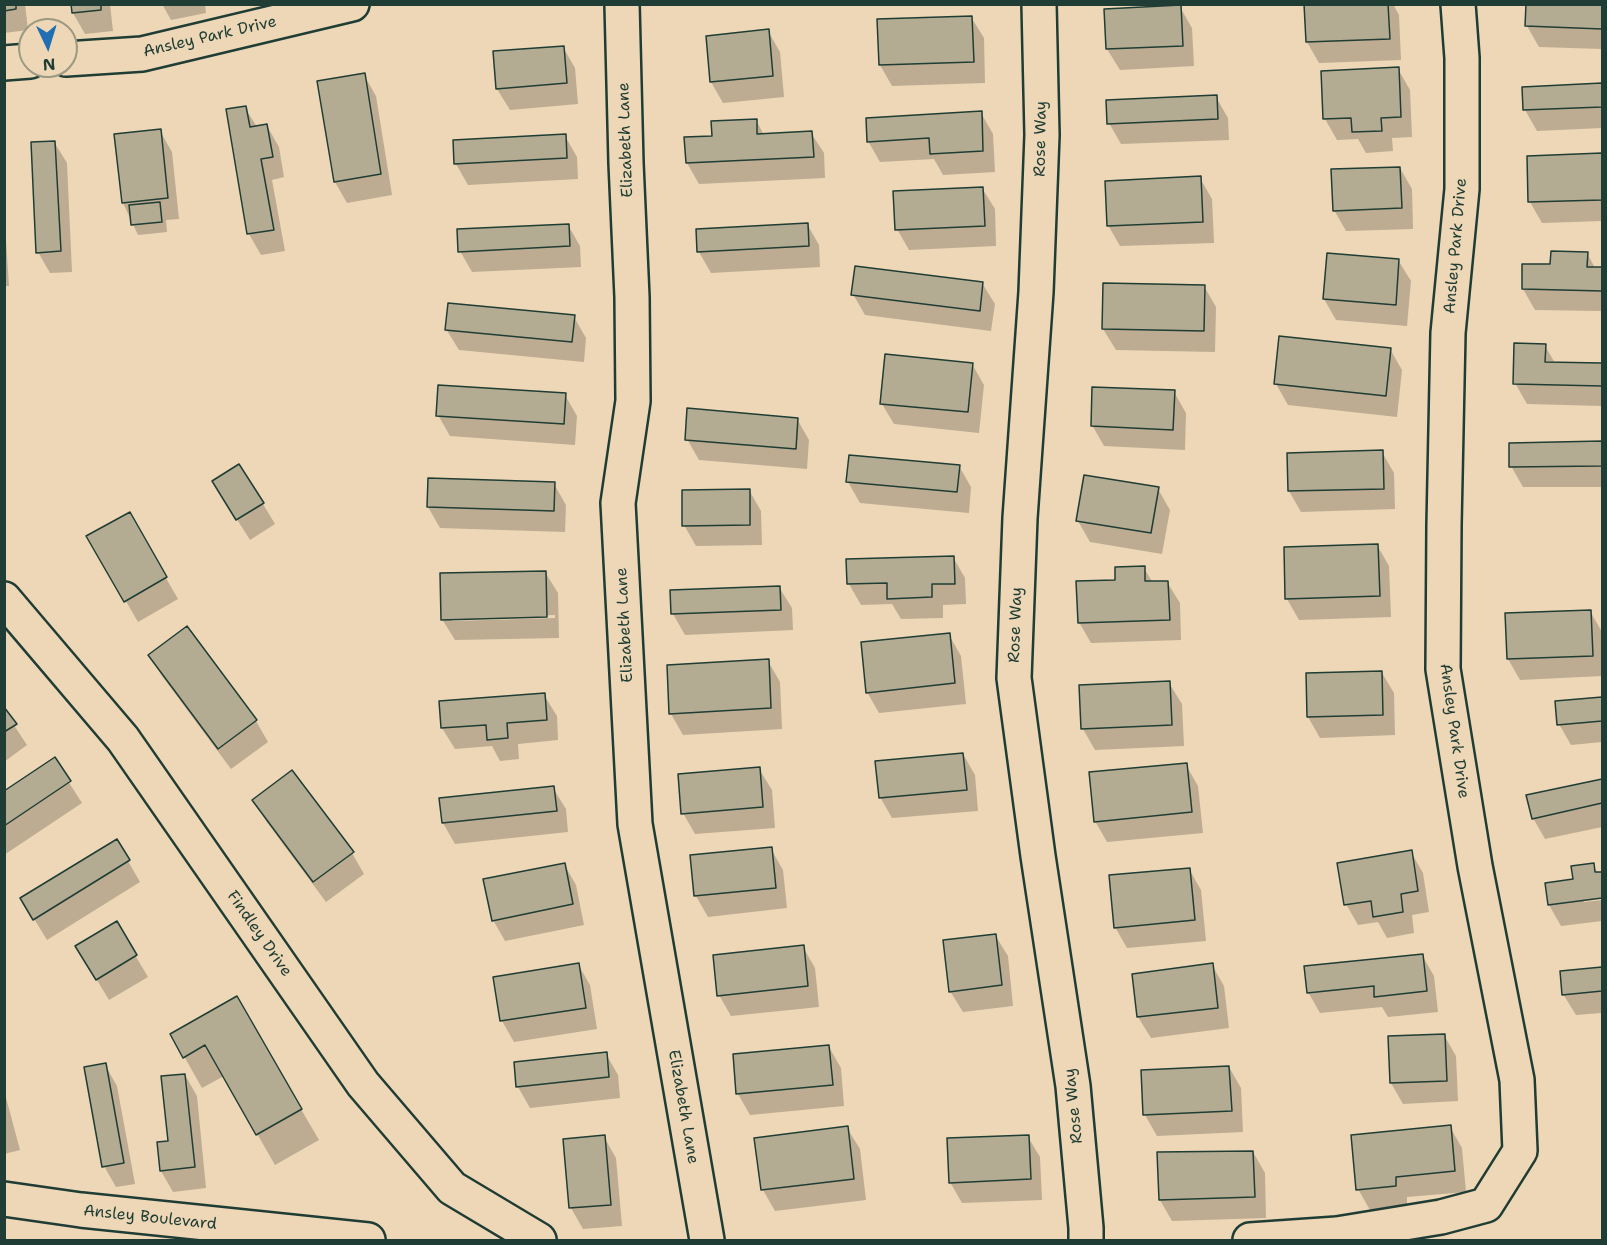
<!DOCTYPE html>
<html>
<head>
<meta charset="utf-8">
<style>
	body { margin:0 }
	#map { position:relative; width:1607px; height:1245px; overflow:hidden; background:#edd7b6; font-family:"Shantell Sans",sans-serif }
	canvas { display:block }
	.frame { position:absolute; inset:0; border:6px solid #1f3d34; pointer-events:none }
	.north { position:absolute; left:18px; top:18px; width:60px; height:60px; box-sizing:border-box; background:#edd7b6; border:2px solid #9b9982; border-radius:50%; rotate:176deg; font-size:16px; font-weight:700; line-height:24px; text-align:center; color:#1f3d34 }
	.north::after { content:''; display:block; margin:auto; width:21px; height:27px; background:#1f6fb2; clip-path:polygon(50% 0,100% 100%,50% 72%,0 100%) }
</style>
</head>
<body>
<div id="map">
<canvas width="1607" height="1245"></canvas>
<div class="frame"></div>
<div class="north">N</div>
</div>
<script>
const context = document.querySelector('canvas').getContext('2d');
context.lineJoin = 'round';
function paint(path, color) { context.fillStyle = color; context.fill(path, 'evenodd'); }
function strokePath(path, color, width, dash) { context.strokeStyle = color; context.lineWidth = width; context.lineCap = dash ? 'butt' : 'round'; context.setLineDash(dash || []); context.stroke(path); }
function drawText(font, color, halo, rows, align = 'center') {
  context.font = font + ' "Shantell Sans",sans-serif'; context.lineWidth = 4.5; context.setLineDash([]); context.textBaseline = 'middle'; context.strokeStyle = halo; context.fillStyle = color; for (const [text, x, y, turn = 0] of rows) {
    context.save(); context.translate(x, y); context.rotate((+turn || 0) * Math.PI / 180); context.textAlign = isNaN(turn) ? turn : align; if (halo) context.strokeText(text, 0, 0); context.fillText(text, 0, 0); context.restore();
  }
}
paint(new Path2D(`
	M4,4H25L28,30L4,33Z
	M72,4H110L113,31L85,34L73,13Z
	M162,4H205L206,13L171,20Z
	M1305,4H1393L1399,15L1401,60L1319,63L1307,42Z
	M1527,4H1602V49L1539,47L1527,26Z
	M1180,7L1192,28L1194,66L1120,70L1107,49Z
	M971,17L984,38L985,83L892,86L880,65Z
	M768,31L780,52L784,97L723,103L711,82Z
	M563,47L575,68L578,104L510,110L497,89L494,53Z
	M1398,69L1410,90L1412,137L1392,138L1393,151L1366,153L1358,139L1337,140L1325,119Z
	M364,75L376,96L392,195L347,203L335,182L318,82Z
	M1602,85V128L1537,131L1525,110L1524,88Z
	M1216,97L1228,118L1229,140L1121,144L1109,123Z
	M245,108L257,127L267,126L279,147L284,177L272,180L285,251L261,255L249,234Z
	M981,113L993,134L995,172L943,175L934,159L880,162L868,141Z
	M756,120L764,135L811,133L824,153L825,178L699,184L687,163L713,137Z
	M160,131L172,152L179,219L166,220L167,232L138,235L123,203Z
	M565,136L577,157L578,179L468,185L456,164L454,142Z
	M54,142L67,163L72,272L50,273L38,252Z
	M1602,155V221L1542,223L1530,202L1529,157Z
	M1400,168L1412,189L1413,229L1346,231L1334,210Z
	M1200,178L1212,199L1214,243L1120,246L1108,225Z
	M982,188L995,209L996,246L909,250L897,229Z
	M4,209L9,286H4Z
	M807,224L819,245L820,267L711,273L699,252Z
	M568,225L580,246L581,267L472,272L460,251Z
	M1587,253L1595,268H1602V311L1535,310L1523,289L1552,266Z
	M1398,260L1411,281L1407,326L1336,320L1324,299Z
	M982,283L995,304L991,331L865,315L853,294Z
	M1105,285L1204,286L1216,307L1215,352L1116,350L1103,329Z
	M574,317L586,338L584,362L459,350L446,329Z
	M1545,346L1555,363L1602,365V406L1527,404L1515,383Z
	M1390,349L1402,370L1397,417L1288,405L1276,384Z
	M972,364L984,385L979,433L894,424L882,404Z
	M1174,392L1186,413L1185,450L1104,446L1092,425Z
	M565,395L577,416L575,445L450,436L438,415Z
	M797,419L809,440L807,469L699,460L687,439Z
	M1602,443V487H1523L1511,466L1510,444Z
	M1382,452L1394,473L1395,509L1301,512L1289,491Z
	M959,466L971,487L969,513L860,503L848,482Z
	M554,484L566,505L565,532L440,528L428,507Z
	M1158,489L1170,510L1162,554L1090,542L1078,521Z
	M749,490L761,511L762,545L696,546L684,525Z
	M226,502L263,504L275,524L250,540Z
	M129,514L178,599L138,622L89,537Z
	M1377,545L1389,566L1391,617L1299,620L1287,599Z
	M953,557L965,578L966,604L943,605V618L901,619L892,604L861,605L849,584Z
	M1144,568L1153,583L1167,582L1180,603L1181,640L1091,643L1079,622L1116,581Z
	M545,572L558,593L559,638L455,640L442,619ZM555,615V618L452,621V618Z
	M779,587L792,608L793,630L685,635L673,614Z
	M1590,611L1602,632V676L1520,680L1508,659Z
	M187,628L256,721L268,742L231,769L162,676L150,656Z
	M949,635L961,656L966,704L879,713L867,692Z
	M768,661L780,682L782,729L683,735L671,714Z
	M1382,673L1394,693L1395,735L1320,738L1308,717Z
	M1169,683L1182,704L1184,746L1095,750L1083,729Z
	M544,695L557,716L558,740L518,744L519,759L500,761L492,746L455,749L442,728L441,702Z
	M1602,698V742L1571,745L1559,724L1557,702Z
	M4,710L27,745L4,762Z
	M963,754L975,775L978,811L892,818L880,797Z
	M54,759L82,803L4,855V793Z
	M1186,765L1198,786L1203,833L1107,842L1095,821Z
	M759,769L772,790L775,828L695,834L683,813Z
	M1602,780V827L1545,839L1533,818L1528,796Z
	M553,788L566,809L568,832L455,844L443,823Z
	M254,800L352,853L364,874L326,902L266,821Z
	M771,849L783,870L787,908L708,917L696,896L692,857Z
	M1411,852L1423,873L1429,912L1412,915L1414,933L1387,938L1378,922L1358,925L1346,904Z
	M128,861L140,882L47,940L22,899Z
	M564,864L576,885L584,925L505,941L493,920Z
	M1593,865L1598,874L1602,873V897L1584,899V902L1602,900V921L1561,926L1549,905Z
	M1189,869L1201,890L1206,941L1127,948L1115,927Z
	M116,923L148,977L109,1000L77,947Z
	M995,935L1008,956L1013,1006L963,1012L950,991Z
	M803,947L815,968L819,1007L731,1016L719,995Z
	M1422,955L1434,976L1438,1012L1388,1017L1382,1007L1320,1013L1308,992Z
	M578,964L590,985L597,1029L514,1042L502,1021Z
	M1212,965L1224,986L1229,1028L1151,1038L1138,1017L1134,975Z
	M1602,969V1013L1576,1015L1563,994L1562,972Z
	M236,998L319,1140L275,1165L224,1076L202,1088L172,1035Z
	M1444,1035L1456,1056L1458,1101L1403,1104L1391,1083Z
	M829,1047L841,1068L844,1106L750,1115L738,1094Z
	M606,1054L618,1075L620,1098L530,1108L518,1087L515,1063Z
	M105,1065L117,1086L135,1184L116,1187L104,1166Z
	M1229,1067L1241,1088L1243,1132L1157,1136L1145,1115Z
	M185,1075L197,1096L206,1188L173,1192L161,1171Z
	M4,1090L20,1150L4,1154Z
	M1450,1127L1462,1148L1466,1192L1407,1197V1207L1370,1210L1358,1189Z
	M847,1128L860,1149L866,1200L775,1211L763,1190L756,1139Z
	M604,1137L616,1158L622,1226L583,1229L571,1208Z
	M1028,1137L1040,1157L1042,1200L962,1203L950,1182Z
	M1253,1152L1265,1173L1266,1218L1172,1221L1160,1200L1159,1153Z`), '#0003');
const building = new Path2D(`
	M4,4H16V9L4,11Z
	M71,4H101V10L72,13Z
	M1304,4H1388L1390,39L1306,42Z
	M1526,4H1602V29L1525,26Z
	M1181,5L1183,46L1106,49L1104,9Z
	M972,16L974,62L879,65L877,19Z
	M769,29L773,76L710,82L706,36Z
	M564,46L567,83L496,89L493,51Z
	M1399,67L1401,117L1381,118L1382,131L1352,132L1351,118L1323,119L1321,71Z
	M365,73L381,174L334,182L317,81Z
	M1602,83V107L1523,110L1522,87Z
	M1217,95L1218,119L1107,124L1106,100Z
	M246,106L250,127L267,124L273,157L261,159L274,230L247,234L226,109Z
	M982,111L983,151L930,154L929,138L867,142L866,118Z
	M757,119V134L812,131L814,157L686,163L684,137L712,136L711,121Z
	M161,129L168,198L122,203L114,134Z
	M566,134L567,158L454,164L453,140Z
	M55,141L61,251L36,253L31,142Z
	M1602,153V200L1528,202L1527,156Z
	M1400,167L1402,208L1333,211L1331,169Z
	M1201,176L1203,222L1107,226L1105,181Z
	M983,187L985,226L895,230L893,191Z
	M160,202L162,222L131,225L129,205Z
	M808,223L809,246L697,252L696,229Z
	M569,224L570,246L458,252L457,229Z
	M1551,251L1588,252L1587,267H1602V291L1522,289V264H1550Z
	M1327,253L1399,259L1396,305L1323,299Z
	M855,266L983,282L980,311L851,295Z
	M1103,283L1205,285L1204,331L1102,329Z
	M448,303L575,315L572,342L445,330Z
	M1279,336L1391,348L1386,396L1274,384Z
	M1514,343L1546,344L1545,362L1602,363V386L1513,384Z
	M885,354L973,363L968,412L880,404Z
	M438,385L566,393L564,424L436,416Z
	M1092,387L1175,390L1173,430L1091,426Z
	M687,408L798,418L796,449L685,440Z
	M1602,441V466L1509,467V443Z
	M1383,450L1384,489L1288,491L1287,453Z
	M849,455L960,465L957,492L846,482Z
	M239,464L264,503L236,520L212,481Z
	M1084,475L1159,487L1151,533L1076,521Z
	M428,478L555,482L554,511L427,507Z
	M750,489V525L682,526V490Z
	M130,512L167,577L124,602L86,536Z
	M1378,544L1380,596L1285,599L1284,547Z
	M954,556L955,584H932V597L887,599V583L847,584L846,559Z
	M1145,566V581H1168L1170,620L1078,623L1076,581L1115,580V567Z
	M546,571L547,617L441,620L440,573Z
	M780,586L781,610L671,614L670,590Z
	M1591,610L1593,656L1507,659L1505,613Z
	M187,626L257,720L218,749L148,655Z
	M950,633L955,683L866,693L861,642Z
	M769,659L771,708L669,714L667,665Z
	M1382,671L1383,715L1307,717L1306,673Z
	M1170,681L1172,725L1081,729L1079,685Z
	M545,693L547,720L507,723L508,738L487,740L486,725L441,728L439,701Z
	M1602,697V721L1557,725L1555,701Z
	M4,707L17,724L4,732Z
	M963,753L967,790L879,798L875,761Z
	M55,757L71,781L4,826V791Z
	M1187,763L1192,812L1094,822L1089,772Z
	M760,767L763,807L681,814L678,774Z
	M292,770L354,852L313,882L252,800Z
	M1602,779V803L1532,819L1526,795Z
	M554,786L557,811L442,823L439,798Z
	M117,839L130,860L33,920L20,898Z
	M772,847L776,888L694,896L690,855Z
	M1412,850L1418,891L1401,894L1403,912L1373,917L1371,901L1344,905L1337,863Z
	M565,863L573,904L492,921L483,879Z
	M1594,863L1595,872H1602V898L1548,905L1545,883L1573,879L1571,866Z
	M1190,868L1195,920L1114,928L1109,875Z
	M117,921L137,955L96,980L75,946Z
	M996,934L1002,985L949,992L943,940Z
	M804,945L808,986L717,996L713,955Z
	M1423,954L1427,991L1374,997V986L1307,993L1304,966Z
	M579,963L586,1008L500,1021L493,977Z
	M1213,963L1218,1008L1137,1017L1132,974Z
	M1602,967V991L1562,995L1560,971Z
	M237,996L302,1109L256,1135L205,1045L183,1058L170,1034Z
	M1445,1034L1447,1081L1390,1083L1388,1036Z
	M829,1045L833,1085L736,1094L733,1054Z
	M607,1052L609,1077L516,1087L514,1062Z
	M106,1063L124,1163L102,1167L84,1067Z
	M1229,1066L1232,1111L1143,1115L1141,1070Z
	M185,1074L195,1167L160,1171L157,1142L168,1141L161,1076Z
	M1451,1125L1455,1171L1396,1177V1186L1356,1190L1351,1135Z
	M848,1126L854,1179L761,1190L754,1138Z
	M605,1135L611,1205L569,1208L563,1139Z
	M1029,1135L1031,1179L949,1183L947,1138Z
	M1253,1151L1255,1197L1159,1200L1157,1152Z`);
paint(building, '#b4ac92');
strokePath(building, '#1f3d34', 1.5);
const street = new Path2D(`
	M622,4L626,163L632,297L633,401L618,503L635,824L707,1240
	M1039,4L1042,135L1036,292L1020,518L1014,678L1038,856L1073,1086L1086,1228V1240
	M66,59L142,54L352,4
	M4,63L30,61
	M4,599L123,739L363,1084L452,1188L539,1240
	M4,1199L81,1210L368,1240
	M1250,1240L1337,1234L1441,1217L1486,1205L1520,1151L1517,1080L1475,866L1443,669L1444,525L1448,333L1462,189V58L1458,4`);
strokePath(street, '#1f3d34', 38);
strokePath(street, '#edd7b6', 33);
drawText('16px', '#1f3d34', '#edd7b6', [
	["Ansley Park Drive",210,37,-13],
	["Rose Way",1041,139,-89],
	["Elizabeth Lane",626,140,-92],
	["Ansley Park Drive",1456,246,-85],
	["Elizabeth Lane",625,625,-93],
	["Rose Way",1016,625,-88],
	["Ansley Park Drive",1454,731,82],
	["Findley Drive",259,934,55],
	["Rose Way",1074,1106,-96],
	["Elizabeth Lane",683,1107,80],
	["Ansley Boulevard",150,1218,6]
]);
</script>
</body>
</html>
